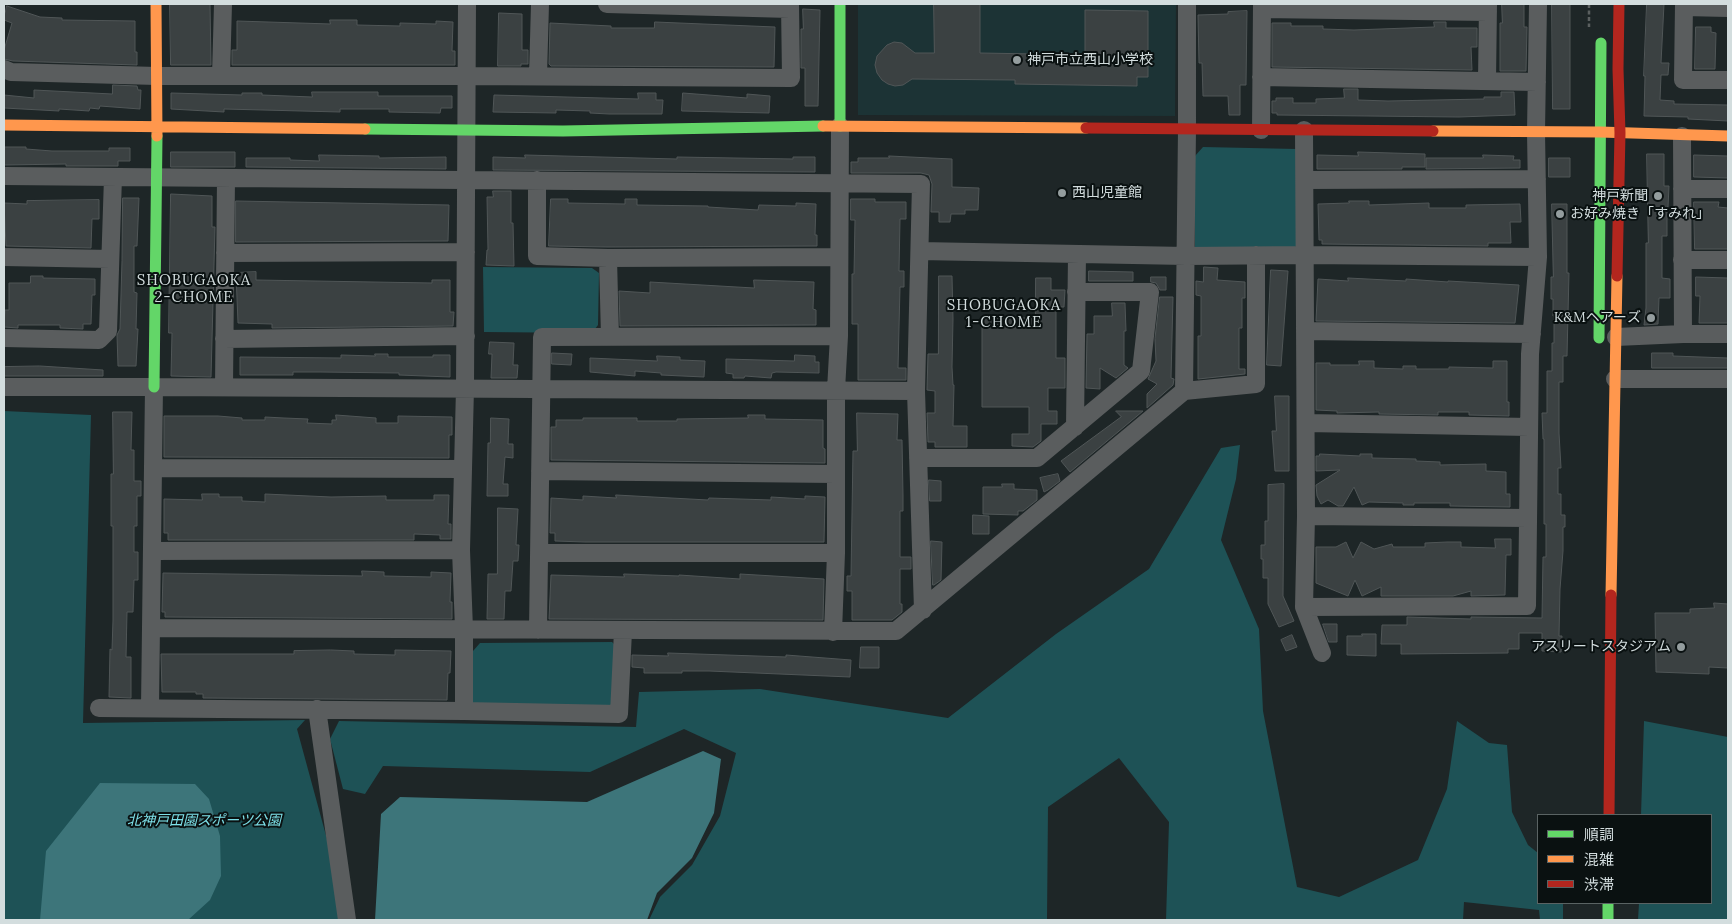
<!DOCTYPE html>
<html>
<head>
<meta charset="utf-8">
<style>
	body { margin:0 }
	#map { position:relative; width:1732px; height:924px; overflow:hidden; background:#1e2627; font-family:Lora,"Noto Sans JP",serif }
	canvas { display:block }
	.frame { position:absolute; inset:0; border:5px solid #d3ddde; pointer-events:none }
	.legend { position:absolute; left:1537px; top:814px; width:175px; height:90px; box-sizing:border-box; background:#0a1111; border:1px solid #5a6363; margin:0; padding:6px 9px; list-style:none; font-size:15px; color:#d3ddde }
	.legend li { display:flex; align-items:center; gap:10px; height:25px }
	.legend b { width:25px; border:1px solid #5a6363 }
</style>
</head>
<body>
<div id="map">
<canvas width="1732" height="924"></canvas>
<div class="frame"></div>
<ul class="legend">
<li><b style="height:6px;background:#63d668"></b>順調</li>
<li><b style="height:6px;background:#ff974d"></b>混雑</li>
<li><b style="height:6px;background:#b3261e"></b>渋滞</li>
</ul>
</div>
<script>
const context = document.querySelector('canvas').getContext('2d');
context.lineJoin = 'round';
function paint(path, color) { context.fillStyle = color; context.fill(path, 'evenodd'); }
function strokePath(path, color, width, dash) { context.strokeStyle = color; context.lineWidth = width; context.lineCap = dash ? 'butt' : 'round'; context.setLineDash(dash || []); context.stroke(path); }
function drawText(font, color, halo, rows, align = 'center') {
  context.font = font + ' Lora,"Noto Sans JP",serif'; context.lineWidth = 4; context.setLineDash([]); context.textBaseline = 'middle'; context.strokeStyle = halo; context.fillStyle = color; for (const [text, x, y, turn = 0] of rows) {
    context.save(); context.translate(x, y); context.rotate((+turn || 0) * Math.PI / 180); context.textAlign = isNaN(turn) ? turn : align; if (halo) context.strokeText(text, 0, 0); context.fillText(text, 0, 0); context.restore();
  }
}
paint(new Path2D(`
	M858,4H1176L1175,116L858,115Z`), '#1c3335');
paint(new Path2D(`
	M1203,147L1297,149L1298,244L1291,251L1195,249V156Z
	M483,267L592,268L599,273L598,325L592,333L484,332Z
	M4,411L91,415L83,723L305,720L297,729L349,920H4Z
	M1240,445L1236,479L1221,540L1259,629L1263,711L1297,887L1339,897L1418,860L1447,789L1457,721L1489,743L1507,745L1512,812L1528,845L1538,853V903H1563V920H1540L1539,910L1464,902L1463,920H1166L1169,822L1119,758L1048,807L1047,920H649L660,897L692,865L720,816L736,753L684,729L590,772L383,766L365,794L343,789L330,739L339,721L636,727L639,692L760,689L948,718L1056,634L1149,569L1221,448Z
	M612,642L617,647L615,703L608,711L470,706L473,651L480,643Z
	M1644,721L1728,737V920H1638L1639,903H1711V815H1641Z`), '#1e5256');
paint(new Path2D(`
	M703,751L721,759L714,813L692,858L657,893L647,920H375L381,814L400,797L587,802Z
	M100,783L195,784L209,799L220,836L221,876L210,900L188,920H40L46,851Z`), '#3d757a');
const building = new Path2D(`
	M170,4H210L211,65H171Z
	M934,4H980V53L1036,54L1035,59H1085V10L1148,11V77H1137V86L1015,84V80L912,79L903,85L895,86L888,84L882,80L877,73L875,65L877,56L887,45L894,42L902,43L915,53H934Z
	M1502,4H1524V27H1527L1526,71H1500V23H1502Z
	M1552,4H1570V109H1553Z
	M1647,4H1664L1661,63H1669L1668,75H1661L1660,100L1674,101V104L1728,105V121L1688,119V117L1644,116L1645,76H1644Z
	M7,6L40,17L62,18V20L135,21V52H137V65L13,61L4,59V50L12,23L4,20Z
	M803,9L820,10L818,106H805V68H801V29H803Z
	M1247,11L1246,85H1240V115H1229L1228,96H1203L1202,63H1199L1198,15L1228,14V12Z
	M499,13L522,14V50H528V64H521V66H498Z
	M330,20H357V25L400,26V23L436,24V21L453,22L452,51H455V65H232V50H237V21L330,24Z
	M655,22L775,27L774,67L551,66L549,64L550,23L611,26V28H654Z
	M1434,22H1446V28H1477V47H1471L1472,70L1272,67V23H1291V26H1323V29L1354,30L1434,27Z
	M1696,27H1711V32L1716,33L1715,69H1695Z
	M113,85L137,86L138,90H141L140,109L100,106L99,109L90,108L89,111L59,109V111L4,108V95L34,98V90L112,94Z
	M1344,89H1358V100L1388,101L1484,99V97H1501V92H1514L1515,115L1459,117L1277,115V113H1272V101H1276V98H1293V103H1316V99L1344,98Z
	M312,92H378V96H452V108H441L440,113L389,112V109H340V112L224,109V112L171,109V93L242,95V93H262V95L312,97Z
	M638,93H656V100H663L662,114H609L590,113V111L556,110V113L493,112L494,95L638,99Z
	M683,93L747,98V94L770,96L769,113L682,111Z
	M5,147H26V149L52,151H109V148H130V161H118V166H66V164L5,165Z
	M171,152H235V167H171Z
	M1358,152L1425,154V167H1402V169H1317V155L1358,156Z
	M1647,154H1664V186H1669L1668,207H1667V236H1662V278L1670,279V298H1659L1658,324L1644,325L1646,308V243H1648Z
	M319,155L379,156V158L446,157V169L246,167V158H290V160L319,161Z
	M525,155L677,159V157L793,159V157H815V172L493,170V157L525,158Z
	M1483,155L1514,156L1513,160H1520V168L1426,169V158H1483Z
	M1694,155L1728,156V178L1694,177Z
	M889,156L952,159V187L979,188L978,210H965V214H951L950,222H939V212H931L932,184L929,175L921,173H851V162H858V158H889Z
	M1549,158H1570V177H1549Z
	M493,191H511V223H513L514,266L486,265L487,250H488L487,197H493Z
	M171,194L212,196V227H215L211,377L171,376L172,333H169Z
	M123,198H139L137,246H134V292L137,293L136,329H138L136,366H118L117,335L120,329L122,261Z
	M551,199H568V203L625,204V199H637V205L708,206V207L758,210L759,205L796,206V203L816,204L815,235H817V246L608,247L549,246Z
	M851,199H875V202H906V219H900L899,271H904V287H900L898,368H906V380H858V324H852V274H854L855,220H851Z
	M99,200V219H92L91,248L6,246L4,203L27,204V201Z
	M236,201L449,205L448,241L236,242Z
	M1349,201H1369V205L1429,203V208H1466V205L1520,204L1521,222H1510L1511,243H1488V246L1322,244V240H1319L1318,204L1349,203Z
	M1694,202H1719L1718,207L1728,208V249H1695Z
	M1552,204H1567V273H1569L1567,356H1563V382H1559V433L1561,468H1558V494H1561V515H1565V527H1563V551L1560,589L1559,636H1562L1561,652L1542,651V633H1519V649H1508V653L1401,654V644H1381L1382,625H1407V617L1471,619V617L1542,618L1543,557H1546V524H1544V439H1543L1542,413H1547V371H1552V343H1554V316H1553V299H1551V277H1553Z
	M1204,267L1218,268L1217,280L1245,282V298H1242V328H1239V369H1245V374L1198,379V336H1201V296L1196,295V281L1203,282Z
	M1271,270L1288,271L1281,366L1267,365Z
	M1089,271L1133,272V281H1089Z
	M256,272V280L432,283V280H450V312H454L453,326L272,328V324L238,323L236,273Z
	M31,276H43V278L95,279V295H92L91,324H83V329L60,328V325H18V328L4,327L5,310H9V283H30Z
	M939,276H952L953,319L952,367L953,385H954L953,426H967V447H935V442H928L927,413H935V391L927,390L928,354H938Z
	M1151,277H1166V290H1160L1156,283L1151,282Z
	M1696,277L1728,278V323H1699L1700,296H1696Z
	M1036,278H1051V290H1065L1064,307H1056V358H1065V388H1048V411H1057V424H1041V441L1033,447L1012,446V434H1029V407H982V318H1035Z
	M1348,278L1406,281V279L1448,282V281L1519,285L1515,323L1316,321L1318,279L1348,281Z
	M754,280L814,282L813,309L816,310V325L620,326L619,291L650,293V282L754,288Z
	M1160,297H1173L1171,378L1174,379L1173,385L1147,408V394L1157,384L1148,379L1156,361L1155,339Z
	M1112,303H1125L1126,331H1124V365L1128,368L1116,378L1100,368V389L1086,388L1087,334H1094V316H1112Z
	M490,342L514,343L513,365H518L517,378H491L492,354H489Z
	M552,353L572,354L571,365L552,364Z
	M1652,353H1673V356L1728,358V368H1652Z
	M375,354H388V357H433V355H450V377L399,375V373L320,372H293V375H240V357L341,358V355L375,356Z
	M795,355L815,356V362H819V373L776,372L772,373L771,378L745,376L744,378H733V374L726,373V359L794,361Z
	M657,356L680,357V360L705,361L704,377L661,375V373L635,371V376L590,372V358L657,361Z
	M1359,361H1374V368L1403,369V366H1416V369H1449V367L1493,368V361H1507V402H1509V416L1469,415V412H1438V415L1379,414V412L1337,413V411L1316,410V363H1330V365H1359Z
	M40,366L103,370V376H4V367Z
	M1275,396H1289V471H1275L1272,431H1276Z
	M1116,411H1143L1070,472L1061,461L1121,417Z
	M113,412H132L131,450H134V481H141V496H137V526H134V552H138V580H134L133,612H127L126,657H131V698L109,697L110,649L112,650L113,620V526H111V474H113Z
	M857,413L898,414L897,440H902L903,495V511H900V557H911V569H900V604H902V612L892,620H852V591H847V576H851L853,451H857Z
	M336,415L376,418V423H398V416L452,417V435H449V458L164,457V416H218L242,418V420H265V417L284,418L308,419L307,423L332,424V420H336Z
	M748,415H765V419L823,420V448L825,449V463L551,460V427H556V420H583V418H637V421H677V419L748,418Z
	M491,418L509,419L508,444H513V458L505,457L503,484H508V496H487L488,443H490Z
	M1320,454L1360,456V454H1372V458L1416,459V461L1440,462V465L1486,464V471L1506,472V494H1510V507L1450,506V503H1414V505H1403V503L1369,502L1362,505L1354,487L1343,506H1338L1328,500L1321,504L1317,496L1316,485L1340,470L1316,471V456H1319Z
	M1058,474L1060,481L1048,490L1044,492L1040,478Z
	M929,480L941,481V501H930Z
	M1002,484H1014V489L1037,490V500L1023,511H1018V515L983,514V487H1002Z
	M1284,484L1283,596L1294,621L1279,627L1268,604V578H1263V559H1261V545H1265V521H1268V485Z
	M202,494H219V497H242V501L265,502V494L331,497L386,496V500H434V495H449L448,524H451V539H440V535L414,534V540H168V533H164V499L202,500Z
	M616,495L708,500L709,498L771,500V497L805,499V496L825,497L824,542H585L555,541V533H550L551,498L583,500V496L616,498Z
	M498,508L518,509L516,545H519L518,561H513L511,591H505L504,619H487L488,574H497Z
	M973,515L989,516V534H973Z
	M1495,539H1511V555H1506L1505,595L1471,596V591L1453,596H1381V587L1362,596L1355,580L1348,596L1316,583V547H1336L1346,542L1353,558L1361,542L1374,549L1392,544L1393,547H1425V543L1447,542H1461V547L1495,548Z
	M931,541L942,542L941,580L934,585H933Z
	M362,571L384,572V576L431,577V572L451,573L450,602H452V619L165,617V612H162L163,573L362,576Z
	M624,574L679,576V575L740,579V574L824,579L823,620L549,619L551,575L624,577Z
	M1714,603L1728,604V668L1709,667V674L1656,672L1655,613H1690V609L1714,608Z
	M1323,624H1337V642H1329Z
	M1362,634H1376V656L1347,655V636H1362Z
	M1292,635L1297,647L1286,651L1281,640Z
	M861,647H879V668H860Z
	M331,650L354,651V654L395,655V650L451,651L450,673H448L447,700L203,698V694H196V692H162L161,654H294V651Z
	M668,653L786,657V655L851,660L850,677L709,671H682V673H644V668L632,667V655L668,656Z`);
paint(building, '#3b4142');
strokePath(building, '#505657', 1);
strokePath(new Path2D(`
	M1589,4V27`), '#5b6060', 2.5, [4, 2.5]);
strokePath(new Path2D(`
	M607,4L790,9
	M1684,4L1683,80H1728
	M1684,7L1728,8
	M1262,9L1488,12
	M4,69L11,72L157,76H467L791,78L790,4
	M221,76L223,4
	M538,76L540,4
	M1261,77L1537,82
	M1487,81L1488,4
	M1261,130L1262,4
	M1304,130L1306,516L1304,607L1322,653
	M1682,136L1683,334H1728
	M4,176L921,184L916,391L923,610
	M537,180V256L608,258L839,257
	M1305,180L1537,179
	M1682,189H1728
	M920,251L1186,256L1305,255L1538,257
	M225,253L466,252
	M4,257L110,259
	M608,258L610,337
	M1682,260H1728
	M1305,331L1532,334
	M1616,337L1683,334
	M4,338L99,340L108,331L113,177
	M224,339L466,336
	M1615,379H1728
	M4,387H154L916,391
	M224,387L226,178
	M1184,391L1256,384V255
	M1306,423L1529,427
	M1075,427L1077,254
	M918,458H1037L1141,371L1150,292H1076
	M153,468L463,469
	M540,471L836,474
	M1306,516L1528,518
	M152,551L461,550
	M539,553H836
	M1304,607L1527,606L1530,354L1538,257L1536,132L1538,4
	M151,628L896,631L1184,391L1187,129V4
	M538,630L542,337L839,336
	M833,632L836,553V390L839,336L840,126
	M150,707L154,387
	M99,708L464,711L619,714L623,631
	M317,709L347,920
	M464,711V629L461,550L465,388L467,4`), '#5a5d5e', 18);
strokePath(new Path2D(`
	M840,4V126
	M365,129L563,131L823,126
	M1599,338L1601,43
	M154,387L157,136
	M1608,903V920`), '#63d668', 11);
strokePath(new Path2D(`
	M156,4L157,136
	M4,125L365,129
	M823,126L1086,128
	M1433,131L1600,132L1728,136
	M1611,595L1617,276`), '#ff974d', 11);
strokePath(new Path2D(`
	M1086,128L1433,131
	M1617,276L1620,133L1618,69L1619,4
	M1609,815L1611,595`), '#b3261e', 11);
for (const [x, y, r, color] of [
	[1017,60,5,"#949d9e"],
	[1062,193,5,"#949d9e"],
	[1658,196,5,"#949d9e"],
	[1560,214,5,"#949d9e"],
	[1651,318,5,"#949d9e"],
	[1681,647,5,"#949d9e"]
]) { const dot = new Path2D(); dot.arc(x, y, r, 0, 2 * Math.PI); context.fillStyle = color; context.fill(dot); strokePath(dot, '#0a1111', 2); }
drawText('14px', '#d3ddde', '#0a1111', [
	["神戸市立西山小学校",1027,60],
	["西山児童館",1072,193],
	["神戸新聞",1648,196,"right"],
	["お好み焼き「すみれ」",1570,214],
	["K&Mヘアーズ",1641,318,"right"],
	["アスリートスタジアム",1671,647,"right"]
], 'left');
drawText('italic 14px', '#7de0e8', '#0a1111', [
	["北神戸田園スポーツ公園",204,821]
]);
context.letterSpacing = '1px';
drawText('15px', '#d3ddde', '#0a1111', [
	["SHOBUGAOKA",194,281],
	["2-CHOME",194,298],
	["SHOBUGAOKA",1004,306],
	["1-CHOME",1004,323]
]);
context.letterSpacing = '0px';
</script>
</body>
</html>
